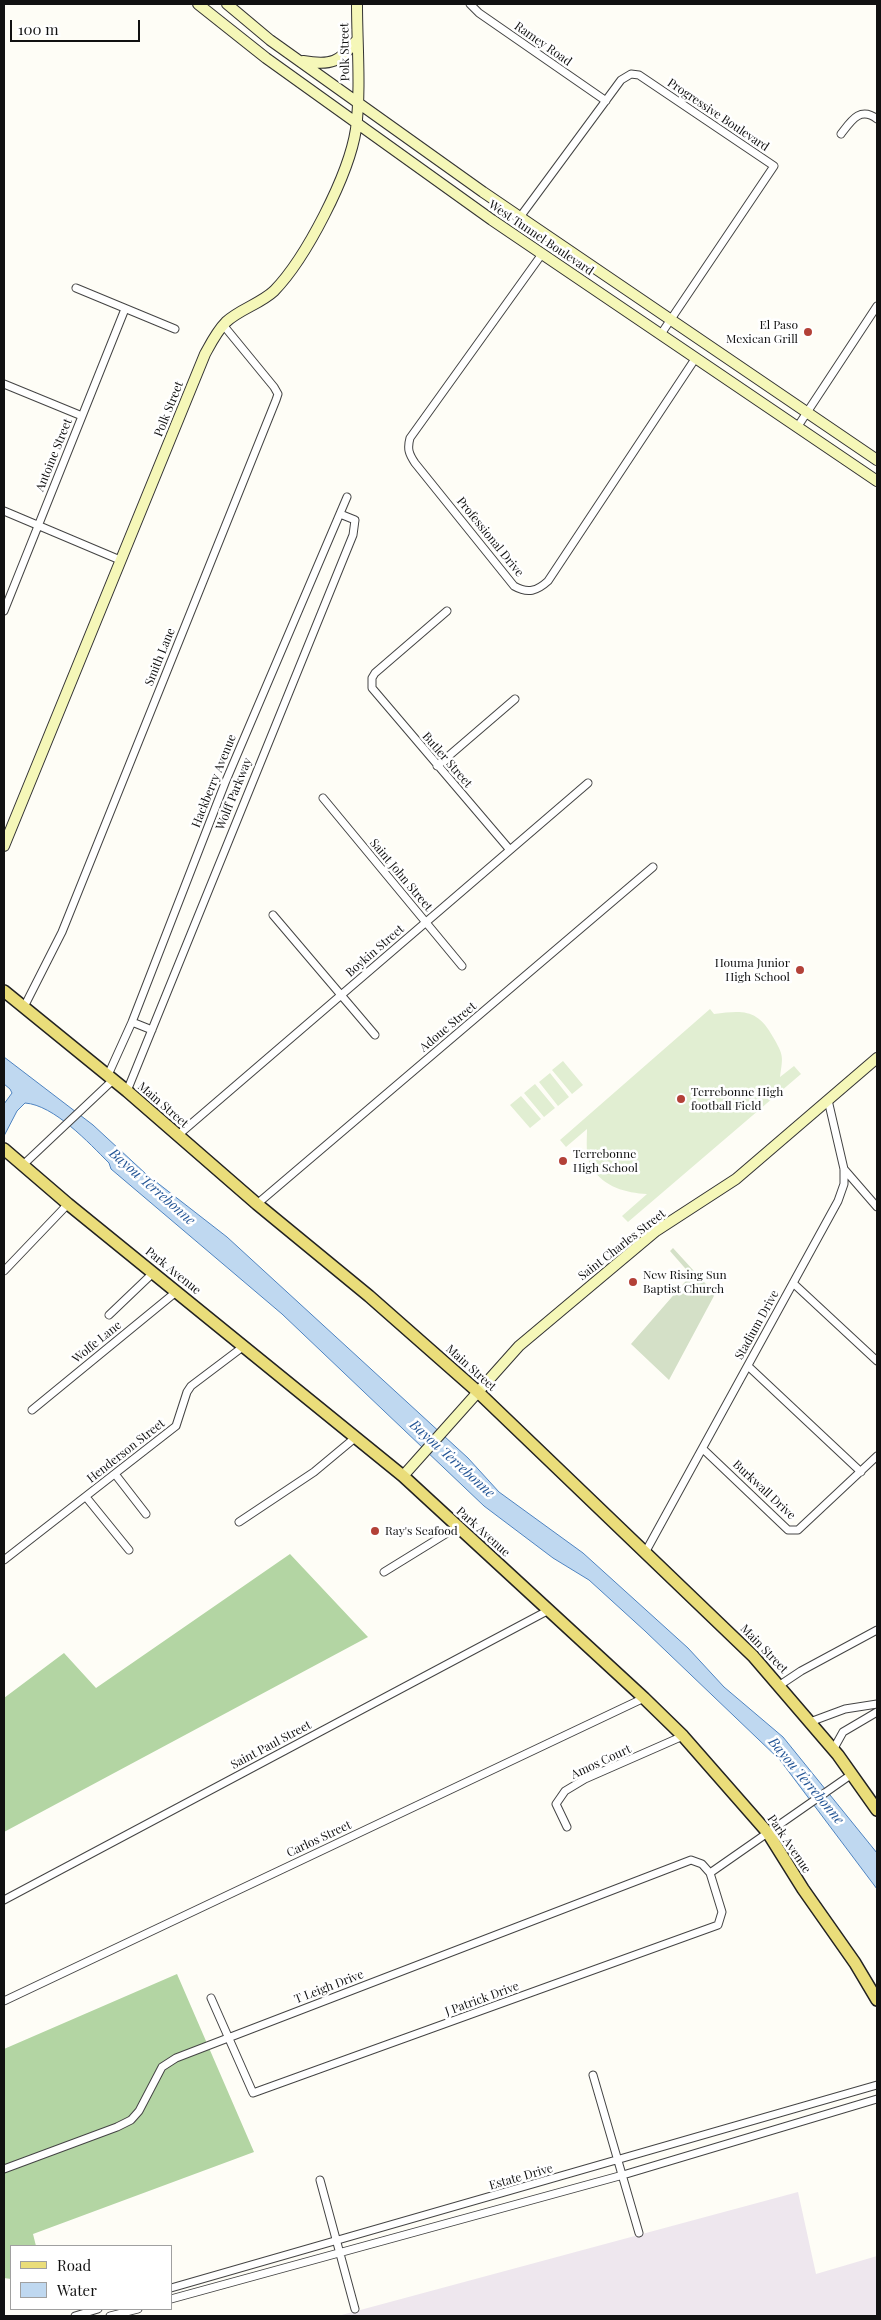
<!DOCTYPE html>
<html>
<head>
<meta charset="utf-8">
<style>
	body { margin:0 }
	#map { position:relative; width:881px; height:2320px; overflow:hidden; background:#fefdf6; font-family:"Playfair Display",serif }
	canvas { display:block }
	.frame { position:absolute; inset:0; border:5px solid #111; pointer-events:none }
	.legend { position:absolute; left:10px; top:2245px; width:162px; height:65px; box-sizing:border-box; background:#fff; border:1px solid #a0a0a0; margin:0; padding:6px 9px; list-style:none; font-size:15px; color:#111 }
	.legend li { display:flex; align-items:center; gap:10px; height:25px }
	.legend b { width:25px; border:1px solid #a0a0a0 }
	.scale { position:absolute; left:10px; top:20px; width:130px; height:22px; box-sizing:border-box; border:2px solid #111; border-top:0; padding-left:6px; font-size:15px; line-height:18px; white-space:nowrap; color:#111; -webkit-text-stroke:4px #fff; paint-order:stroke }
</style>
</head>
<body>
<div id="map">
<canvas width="881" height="2320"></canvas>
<div class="frame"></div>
<ul class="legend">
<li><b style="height:6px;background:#eadd7a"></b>Road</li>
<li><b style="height:14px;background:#bfd8f0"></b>Water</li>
</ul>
<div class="scale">100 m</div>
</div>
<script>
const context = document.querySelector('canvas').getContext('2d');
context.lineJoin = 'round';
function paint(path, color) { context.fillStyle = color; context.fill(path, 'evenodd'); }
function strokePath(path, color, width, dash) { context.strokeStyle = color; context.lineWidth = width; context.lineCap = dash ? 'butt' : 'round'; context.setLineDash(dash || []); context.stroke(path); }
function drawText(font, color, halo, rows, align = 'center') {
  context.font = font + ' "Playfair Display",serif'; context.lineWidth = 5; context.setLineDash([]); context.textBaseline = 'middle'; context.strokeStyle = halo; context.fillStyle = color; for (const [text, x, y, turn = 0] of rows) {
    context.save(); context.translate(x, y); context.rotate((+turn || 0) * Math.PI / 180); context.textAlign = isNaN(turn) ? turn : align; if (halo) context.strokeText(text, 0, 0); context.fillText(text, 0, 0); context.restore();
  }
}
paint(new Path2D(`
	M798,2192L816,2274L877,2256V2316H338Z`), '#eee7ee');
paint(new Path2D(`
	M290,1554L368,1637L4,1832V1698L64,1653L96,1688Z
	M177,1974L254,2152L33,2234L36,2246H11V2279L4,2278V2049Z`), '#b3d5a3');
paint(new Path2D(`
	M673,1248L715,1294L669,1380L631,1344L691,1275L670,1251Z`), '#d4e0c7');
paint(new Path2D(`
	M710,1009L714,1014C743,1010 758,1009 773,1037C784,1056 783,1056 780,1077L794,1066L801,1074L628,1222L622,1216L647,1194C626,1193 604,1187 592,1168C585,1157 587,1141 587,1129L566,1147L560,1140Z
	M563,1061L583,1085L572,1094L552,1070Z
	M550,1073L569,1097L558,1106L539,1082Z
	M535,1084L555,1108L544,1117L524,1093Z
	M521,1096L541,1119L530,1128L510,1105Z`), '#e1eed2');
const water = new Path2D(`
	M4,1057L93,1125L146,1174L227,1237L468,1458L499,1492L583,1553L688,1648L724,1687L783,1737L877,1853V1889L780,1760L645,1631L589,1580L553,1558L484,1506L282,1314L111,1169L109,1163C89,1143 54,1105 25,1103L17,1111L4,1136V1104L12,1093L10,1089L4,1084Z`);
paint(water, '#bfd8f0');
strokePath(water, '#4e83c0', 1);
const street = new Path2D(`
	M470,4L479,13L606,101
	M841,134C851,121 860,106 877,119
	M520,217L621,80L631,74L639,75L774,166L661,334
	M542,254L410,438C407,449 409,454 415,463L514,586C528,594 537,591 548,581L695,359
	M76,288L175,329
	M4,384L82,416
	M798,426L877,306
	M4,511L120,560
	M4,611L125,309
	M447,611L375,673L372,678V688L510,850
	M437,766L515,699
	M323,798L462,966
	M273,915L375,1035
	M24,1007L62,932L276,400L278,394L274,387L224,326
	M132,1022L152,1030
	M108,1075L132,1022L225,783L347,497
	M127,1091L353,535L355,520L340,514
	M177,1136L588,783
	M24,1164L113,1080
	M844,1169L877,1207
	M257,1204L653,867
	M4,1271L68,1204
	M793,1283L877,1361
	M109,1315L153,1273
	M748,1366L861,1472
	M32,1410L176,1292
	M703,1449L788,1530H798L877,1456
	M115,1474L146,1514
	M86,1497L129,1550
	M239,1522L314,1472L356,1437
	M646,1551L838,1201L844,1184V1169L828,1100
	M4,1560L176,1426L187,1392L191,1386L244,1346
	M384,1572L457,1527
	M780,1685L801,1671L877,1630
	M810,1722L845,1709L877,1704
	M833,1750L843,1732L877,1712
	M567,1827L556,1804L565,1791L585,1779L683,1736
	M710,1873L852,1774
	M4,1900L549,1610
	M4,2001L644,1698
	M593,2075L639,2233
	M4,2169L117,2127L131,2120L139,2111L162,2067L176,2058L228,2038L691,1860L702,1864L710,1873L722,1912L718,1925L253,2093L211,1998
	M320,2180L355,2309
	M171,2288L877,2085
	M171,2299L623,2175L877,2099
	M75,2316L98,2309
	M110,2316L138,2309`);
const secondary = new Path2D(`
	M198,4L266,58L492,220L877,481
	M227,4L270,40L483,192L877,460
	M303,61C332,66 339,62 357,40
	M4,846L205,354C211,343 217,331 226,322C240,309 260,304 274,291C306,258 349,175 356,129C361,88 357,45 357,4
	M403,1476L519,1346L656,1231L736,1179L877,1058`);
const primary = new Path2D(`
	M4,991L127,1091L257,1204L369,1296L478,1392L753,1656L838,1755L877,1810
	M4,1149L68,1204L403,1476L644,1698L683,1736L768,1833L803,1889L855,1963L877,2000`);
strokePath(street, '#444', 9);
strokePath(secondary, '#333', 12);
strokePath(primary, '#222', 14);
strokePath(street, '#fff', 7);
strokePath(secondary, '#f5f7b8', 10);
strokePath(primary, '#eadd7a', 11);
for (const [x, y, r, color] of [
	[808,332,5,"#b34137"],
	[800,970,5,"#b34137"],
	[681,1099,5,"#b34137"],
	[563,1161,5,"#b34137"],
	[633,1282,5,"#b34137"],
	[375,1531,5,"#b34137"]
]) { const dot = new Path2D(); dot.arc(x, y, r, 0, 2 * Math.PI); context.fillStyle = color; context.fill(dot); strokePath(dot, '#fff', 2); }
drawText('12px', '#111', '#fff', [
	["Ramey Road",543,44,35],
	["Polk Street",345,52,-91],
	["Progressive Boulevard",718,115,34],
	["West Tunnel Boulevard",541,238,34],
	["Polk Street",169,409,-68],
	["Antoine Street",54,455,-68],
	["Professional Drive",490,537,51],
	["Smith Lane",160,657,-68],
	["Butler Street",447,760,49],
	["Hackberry Avenue",214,781,-68],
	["Wolff Parkway",234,794,-68],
	["Saint John Street",401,875,50],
	["Boykin Street",375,951,-41],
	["Adoue Street",448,1027,-40],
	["Main Street",163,1105,41],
	["Saint Charles Street",622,1245,-38],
	["Park Avenue",173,1271,39],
	["Stadium Drive",757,1325,-61],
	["Wolfe Lane",97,1342,-39],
	["Main Street",471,1368,42],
	["Henderson Street",126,1451,-38],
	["Burkwall Drive",764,1490,43],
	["Park Avenue",483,1532,42],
	["Main Street",764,1649,46],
	["Saint Paul Street",271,1745,-28],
	["Amos Court",601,1762,-25],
	["Carlos Street",319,1839,-25],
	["Park Avenue",789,1844,56],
	["T Leigh Drive",329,1987,-21],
	["J Patrick Drive",482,1999,-20],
	["Estate Drive",521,2177,-16]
]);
drawText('12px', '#111', '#fff', [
	["El Paso",798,325,"right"],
	["Mexican Grill",798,339,"right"],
	["Houma Junior",790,963,"right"],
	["High School",790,977,"right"],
	["Terrebonne High",691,1092],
	["football Field",691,1106],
	["Terrebonne",573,1154],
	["High School",573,1168],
	["New Rising Sun",643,1275],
	["Baptist Church",643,1289],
	["Ray's Seafood",385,1531]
], 'left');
drawText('italic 14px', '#265797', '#fff', [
	["Bayou Terrebonne",152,1187,41],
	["Bayou Terrebonne",452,1459,42],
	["Bayou Terrebonne",806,1781,50]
]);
</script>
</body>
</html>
